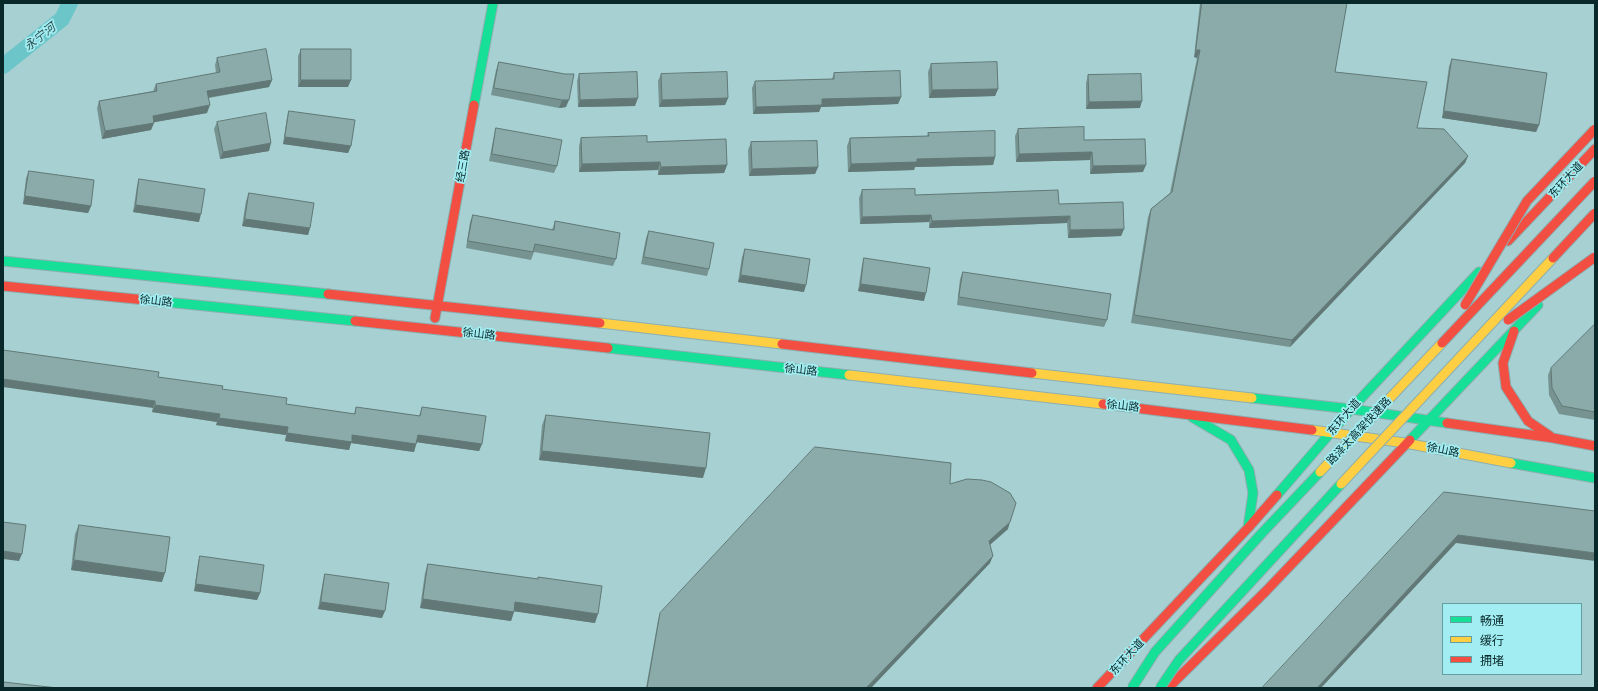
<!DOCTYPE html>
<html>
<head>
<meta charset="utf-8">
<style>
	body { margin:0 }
	#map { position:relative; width:1598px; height:691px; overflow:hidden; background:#a6d0d2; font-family:"Asap Condensed","Noto Sans SC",sans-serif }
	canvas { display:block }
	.frame { position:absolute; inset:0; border:4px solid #08282a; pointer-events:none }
	.legend { position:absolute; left:1442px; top:603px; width:140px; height:72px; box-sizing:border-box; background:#a2edf1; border:1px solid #649ea1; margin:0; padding:5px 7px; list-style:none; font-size:12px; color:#08282a }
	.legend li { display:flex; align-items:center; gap:8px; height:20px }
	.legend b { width:20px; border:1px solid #649ea1 }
</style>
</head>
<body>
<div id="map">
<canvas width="1598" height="691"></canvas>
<div class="frame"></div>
<ul class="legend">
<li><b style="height:5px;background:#16e098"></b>畅通</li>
<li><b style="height:5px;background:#ffcf43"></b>缓行</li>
<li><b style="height:5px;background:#f24e42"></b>拥堵</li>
</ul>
</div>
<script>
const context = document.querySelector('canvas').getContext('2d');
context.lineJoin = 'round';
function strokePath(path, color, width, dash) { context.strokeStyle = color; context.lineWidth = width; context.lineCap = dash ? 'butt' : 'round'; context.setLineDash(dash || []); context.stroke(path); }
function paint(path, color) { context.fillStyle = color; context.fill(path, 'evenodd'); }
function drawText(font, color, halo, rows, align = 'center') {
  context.font = font + ' "Asap Condensed","Noto Sans SC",sans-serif'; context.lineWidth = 3.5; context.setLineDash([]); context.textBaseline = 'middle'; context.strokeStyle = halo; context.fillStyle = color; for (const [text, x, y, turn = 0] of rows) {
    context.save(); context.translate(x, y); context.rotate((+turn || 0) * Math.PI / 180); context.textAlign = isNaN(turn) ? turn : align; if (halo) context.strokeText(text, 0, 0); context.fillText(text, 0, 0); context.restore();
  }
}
strokePath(new Path2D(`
	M3,66L62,19L70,3`), '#6bc5c9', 16);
const fast = new Path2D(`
	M474,105L493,3
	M3,261L328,294
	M156,301L355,321
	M608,348L849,375
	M1252,398L1351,409L1447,423
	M1192,417L1231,440L1249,470L1253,493L1248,528
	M1410,440L1538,305
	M1511,463L1595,478
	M1277,495L1351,409L1479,272`);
const slow = new Path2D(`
	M600,323L782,344
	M1032,373L1252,398
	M849,375L1103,404
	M1312,430L1405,443L1511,463`);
const jam = new Path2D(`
	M1508,241L1595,149
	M3,286L156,301
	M328,294L600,323
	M435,318L474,105
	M355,321L608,348
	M1514,331L1503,363L1506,387L1528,421L1550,436
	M782,344L1032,373
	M1103,404L1312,430
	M1447,423L1553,438L1595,446
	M1097,688L1248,528L1277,495
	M1168,688L1266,591L1410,440`);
strokePath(fast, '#8daeb0', 11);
strokePath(slow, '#8daeb0', 11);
strokePath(jam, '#8daeb0', 11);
strokePath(fast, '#16e098', 9);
strokePath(slow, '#ffcf43', 9);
strokePath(jam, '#f24e42', 9);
const fastBridge = new Path2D(`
	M1132,688L1155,652L1262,533L1320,472
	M1160,688L1179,660L1341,484`);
const slowBridge = new Path2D(`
	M1320,472L1442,343
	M1341,484L1553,258`);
const jamBridge = new Path2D(`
	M1553,258L1595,213
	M1465,305L1527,201L1595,129
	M1508,320L1595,257
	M1442,343L1595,181`);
strokePath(fastBridge, '#8daeb0', 11, []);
strokePath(slowBridge, '#8daeb0', 11, []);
strokePath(jamBridge, '#8daeb0', 11, []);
strokePath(fastBridge, '#16e098', 9);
strokePath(slowBridge, '#ffcf43', 9);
strokePath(jamBridge, '#f24e42', 9);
paint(new Path2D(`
	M1200,3H1347L1335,72L1417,128L1468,156L1465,163L1290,347L1131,323L1148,217L1151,209L1170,193L1197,58L1194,57Z
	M301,49L348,87H298V56Z
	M217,58L272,80L269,87L209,98L207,113L154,122L151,130L102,139L97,108L99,101L153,91L156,84L216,73L215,65Z
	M1452,59L1539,125L1536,132L1442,118L1449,66Z
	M499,62L565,74L566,107L559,108L491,95L496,70Z
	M931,64L998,89L995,96L929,98L928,72Z
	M834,73L901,97L898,104L821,107L819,112L753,114L752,88L755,81L832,79Z
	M579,74L635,106L578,107L577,81Z
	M661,74L728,98L725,105L659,107L658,81Z
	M1088,75L1140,108L1086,109V83Z
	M289,111L351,146L348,153L283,144L287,118Z
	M217,122L269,151L220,159L214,129Z
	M496,128L557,166L554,173L489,161L494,136Z
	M1018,129L1084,140L1143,172L1090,174V160L1016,162L1015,136Z
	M928,133L995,157L993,165L915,167L914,170L848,172L847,146L850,138L927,136Z
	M581,138L727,165L724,173L658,175V170L579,172V146Z
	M751,142L818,167L815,174L749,176L748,150Z
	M29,171L91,206L88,213L23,204L26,178Z
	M139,179L199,222L133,212L137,186Z
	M862,190L915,195L1059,204L1124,229L1121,236L1068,238L1067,223L929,228V222L860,224L859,198Z
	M249,193L310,228L308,235L242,226L246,201Z
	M473,215L552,230L555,221L616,259L613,266L534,252L531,260L466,248L470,222Z
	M649,231L709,269L707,276L641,264L646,238Z
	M745,249L804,292L738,282L742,257Z
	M864,258L924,301L858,291L862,265Z
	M963,272L1107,320L1104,327L957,305L960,279Z
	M1595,324V420L1559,414L1549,395L1548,375L1551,368Z
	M158,377L222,389L286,404L354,414L356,407L419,416L422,407L482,444L479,451L417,442L414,452L351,443L349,450L285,441L286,435L216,425L217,422L152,412Z
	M546,415L703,478L539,460L542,425Z
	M950,484L1008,529L990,545V563L871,688H646L658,620L660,613Z
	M79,525L162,582L71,570L75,534Z
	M200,556L260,593L257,600L194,591L198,563Z
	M428,564L537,579L538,577L595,623L514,611L511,621L420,608L425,573Z
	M325,574L382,618L318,609L323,581Z`), '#779391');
paint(new Path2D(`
	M1196,50H1200L1197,58L1194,57Z
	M272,80L269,87L205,98L207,91Z
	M301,80H351L348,87H298Z
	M998,89L995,96L929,98L932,90Z
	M901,97L898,104L821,107L819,112L753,114L756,107L822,99Z
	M638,98L635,106L578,107L580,100Z
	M728,98L725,105L659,107L662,100Z
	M562,100H569L566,107L559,108Z
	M1142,101L1140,108L1086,109L1089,102Z
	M210,105L207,113L150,123L153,116Z
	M1444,111L1539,125L1536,132L1442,118Z
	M154,123L151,130L102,139L105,131Z
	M285,137L351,146L348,153L283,144Z
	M271,143L269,151L220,159L223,152Z
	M1092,152L1090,160L1016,162L1019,154Z
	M1468,156L1465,163L1290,347L1292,340Z
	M995,157L993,165L915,167L914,170L848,172L851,164L917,159Z
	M660,162L658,170L579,172L582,164Z
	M727,165L724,173L658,175L661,167Z
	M1146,165L1143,172L1090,174L1093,166Z
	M818,167L815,174L749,176L752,169Z
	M25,196L91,206L88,213L23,204Z
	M136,205L201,214L199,222L133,212Z
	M931,215L929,222L860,224L862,217Z
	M1070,216L1067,223L929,228L932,221Z
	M245,219L310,228L308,235L242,226Z
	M1124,229L1121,236L1068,238L1070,230Z
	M741,275L806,285L804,292L738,282Z
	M861,284L926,293L924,301L858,291Z
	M3,379L155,401L153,408L3,387Z
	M155,405L220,414L217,422L152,412Z
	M219,418L288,427L286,435L216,425Z
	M287,433L352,435L416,444L414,452L351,443L349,450L285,441Z
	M418,435L482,444L479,451L415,442Z
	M542,451L706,468L703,478L539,460Z
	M1010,522L1008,529L986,548L989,541Z
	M1458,535L1595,553V561L1456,543L1321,688H1317Z
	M3,551L22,554L19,561L3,559Z
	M993,556L990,563L871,688H866Z
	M74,560L165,573L162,582L71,570Z
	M196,584L260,593L257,600L194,591Z
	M423,599L514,612L511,621L420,608Z
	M321,602L385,611L382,618L318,609Z
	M515,602L598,614L595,623L512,611Z`), '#617876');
const building = new Path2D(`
	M1202,3H1347L1335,72L1427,82L1417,128L1444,129L1468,156L1292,340L1134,315L1151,209L1172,192L1200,50H1196Z
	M266,49L272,80L207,91L210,105L153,116L154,123L105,131L99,101L157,91L156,84L220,72L217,58Z
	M301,49H351V80H301Z
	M1452,59L1547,73L1539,125L1444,111Z
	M499,62L565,74H574L569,100H562L494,88Z
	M997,62L998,89L932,90L931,64Z
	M900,71L901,97L822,99V105L756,107L755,81L834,79V73Z
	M637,72L638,98L580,100L579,74Z
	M727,72L728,98L662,100L661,74Z
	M1141,74L1142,101L1089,102L1088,75Z
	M289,111L355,120L351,146L285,137Z
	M266,113L271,143L223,152L217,122Z
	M1084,127V140L1145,139L1146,165L1093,166L1092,152L1019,154L1018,129Z
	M496,128L562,140L557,166L492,154Z
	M995,131V157L917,159V162L851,164L850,138L929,136L928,133Z
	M647,136V142L726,139L727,165L661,167L660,162L582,164L581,138Z
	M817,141L818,167L752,169L751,142Z
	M29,171L94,180L91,206L25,196Z
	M139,179L205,189L201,214L136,205Z
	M915,189V195L1058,190L1059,204L1123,202L1124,229L1070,230V216L932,221L931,215L862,217V190Z
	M249,193L314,203L310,228L245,219Z
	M473,215L554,230L555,221L620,233L616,259L535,244L533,252L468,241Z
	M649,231L714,243L709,269L644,257Z
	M745,249L810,259L806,285L741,275Z
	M864,258L930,268L926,293L861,284Z
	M963,272L1111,294L1107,320L959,297Z
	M1595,324V412L1562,406L1552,388L1551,368Z
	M3,350L159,372L158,377L223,386L222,389L287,398L286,404L355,414L356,407L420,416L422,407L486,416L482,444L418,435L416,444L352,435V442L287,433L288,427L219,418L220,414L155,405V401L3,379Z
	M546,415L710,433L706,468L542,451Z
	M815,447L951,463L950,484L967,479L982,480L991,482L1010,493L1016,503L1010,522L989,541L993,556L866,688H647L660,613Z
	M1444,492L1595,511V553L1458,535L1317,688H1262Z
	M3,522L26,525L22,554L3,551Z
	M79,525L170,537L165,573L74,560Z
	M200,556L264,565L260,593L196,584Z
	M428,564L538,579V577L602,586L598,614L515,602L514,612L423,599Z
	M325,574L389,583L385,611L321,602Z
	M3,682L58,688H3Z`);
paint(building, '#8aaba9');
strokePath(building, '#617876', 1);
drawText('11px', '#08282a', '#a2edf1', [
	["经三路",463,166,-80],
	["东环大道",1566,180,-47],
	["徐山路",156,301,6],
	["徐山路",479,334,6],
	["徐山路",801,370,6],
	["徐山路",1123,406,6],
	["东环大道",1344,417,-49],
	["路泽太高架快速路",1359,431,-47],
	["徐山路",1443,450,11],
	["东环大道",1127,657,-47]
]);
drawText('italic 12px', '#2f5052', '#a2edf1', [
	["永宁河",40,37,-38]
]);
</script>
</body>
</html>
